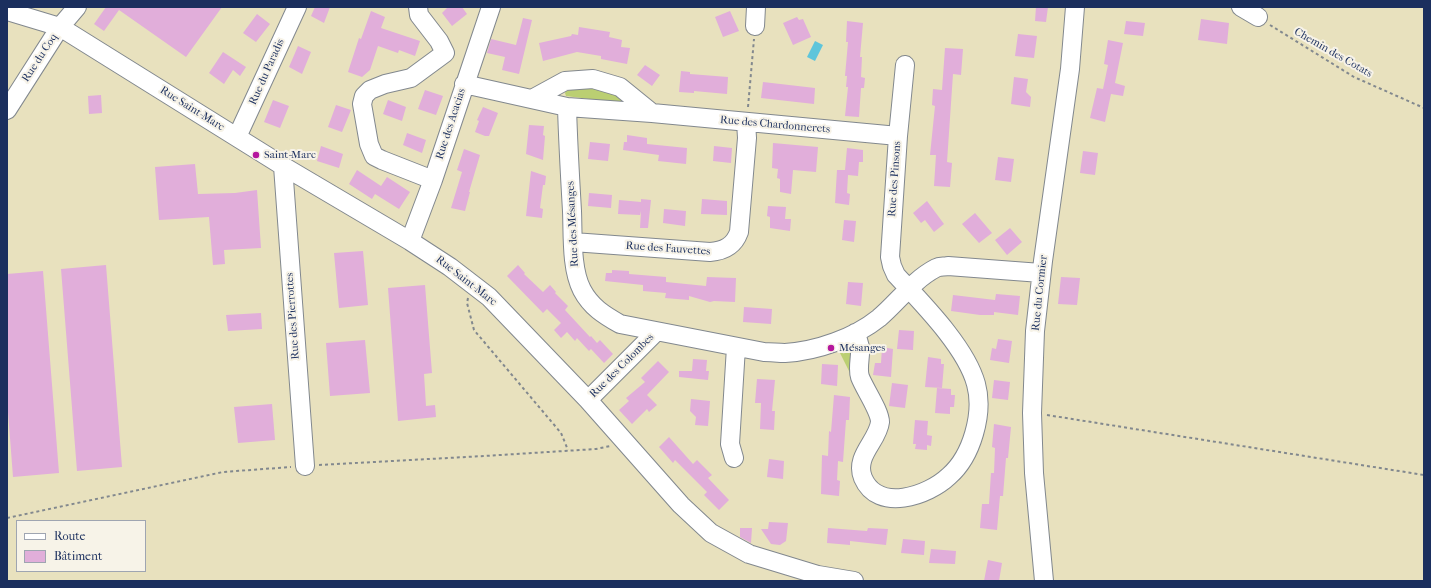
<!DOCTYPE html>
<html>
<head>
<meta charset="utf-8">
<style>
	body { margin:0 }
	#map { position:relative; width:1431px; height:588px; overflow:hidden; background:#e8e1be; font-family:"IM FELL French Canon",serif }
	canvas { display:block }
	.frame { position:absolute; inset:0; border:8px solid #1b2f5e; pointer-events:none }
	.legend { position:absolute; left:16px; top:520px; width:130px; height:52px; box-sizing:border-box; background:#f7f3e8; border:1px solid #9fa5b1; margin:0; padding:5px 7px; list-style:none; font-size:12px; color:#1b2f5e }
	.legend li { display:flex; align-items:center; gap:8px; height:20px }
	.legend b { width:20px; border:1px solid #9fa5b1 }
</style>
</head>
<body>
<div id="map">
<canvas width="1431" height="588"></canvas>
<div class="frame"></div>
<ul class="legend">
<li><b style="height:5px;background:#fff"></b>Route</li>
<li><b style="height:11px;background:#e1aeda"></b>Bâtiment</li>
</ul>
</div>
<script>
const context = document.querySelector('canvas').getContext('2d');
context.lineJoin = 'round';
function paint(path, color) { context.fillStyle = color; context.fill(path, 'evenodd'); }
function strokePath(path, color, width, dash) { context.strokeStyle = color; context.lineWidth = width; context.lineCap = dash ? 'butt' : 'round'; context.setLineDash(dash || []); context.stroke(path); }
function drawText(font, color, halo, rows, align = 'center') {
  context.font = font + ' "IM FELL French Canon",serif'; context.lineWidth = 4; context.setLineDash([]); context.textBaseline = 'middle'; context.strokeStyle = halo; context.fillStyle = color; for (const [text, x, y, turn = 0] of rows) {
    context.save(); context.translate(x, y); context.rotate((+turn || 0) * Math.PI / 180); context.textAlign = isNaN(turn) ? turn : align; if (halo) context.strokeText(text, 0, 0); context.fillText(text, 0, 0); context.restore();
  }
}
paint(new Path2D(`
	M588,87L621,96L624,102L621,103L566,96L565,93L566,91Z
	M852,344L855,383L837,347Z`), '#bbcf72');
paint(new Path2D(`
	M815,41L823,45L815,61L807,57Z`), '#5ec5db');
paint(new Path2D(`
	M106,7H222L186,57L119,10L104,31L94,24Z
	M315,7H330L324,23L311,16Z
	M448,7H462L467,14L452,26L442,13Z
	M1036,7H1048L1046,22L1035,21Z
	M371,11L385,17L381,28L420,41L415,56L399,50L398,53L378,46L370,70L362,77L348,72L359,38L361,39Z
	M730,11L739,31L723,37L715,17Z
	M257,14L270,24L256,42L243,33Z
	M797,17L799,20L803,19L811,37L793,45L783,23Z
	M523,18L532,20L519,74L502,70L505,57L487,53L491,39L516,45Z
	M1201,19L1229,23L1227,44L1198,40Z
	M847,21L863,23L860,57H862L861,77L865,78L864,88H861L859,117L845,116L848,87H846L847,76H845L848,42H846Z
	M1126,21L1145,23L1143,36L1124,34Z
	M579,27L610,32L609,37L622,40L621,47L630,48L627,64L601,59V56L577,52L543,61L539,43L571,36L572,34L578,35Z
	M1018,34L1037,36L1034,58L1015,56Z
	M1108,40L1123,43L1115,83L1125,86L1123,96L1111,94L1105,122L1090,118L1097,88L1103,89L1108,65L1104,64Z
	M298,46L311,52L302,74L289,67Z
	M945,48L963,49L961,75L953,74L947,162L952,163L950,187L934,186L936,155H930L935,106L932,105L933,89L942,90Z
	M223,52L246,67L240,76L233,70L224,84L209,73Z
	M645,65L660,75L652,86L637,75Z
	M681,71L690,72V74L728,77L727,94L694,91V93L679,92Z
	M1014,77L1028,79L1026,92L1031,97L1030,107L1011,104Z
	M763,82L815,88L814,104L761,98Z
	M425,90L443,96L436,115L418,109Z
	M101,95L102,113L89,114L88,96Z
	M273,100L289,106L280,128L264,122Z
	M388,100L406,107L402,121L383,114Z
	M336,105L351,110L342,132L328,127Z
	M483,107L498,113L489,136H485L475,132L479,121L477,120Z
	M529,125L544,126L543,135L545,136L543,160L526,154Z
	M407,133L426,140L422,153L403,145Z
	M627,135L647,138V144L687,148L686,164L658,161L659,155L623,150L624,142H627Z
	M590,142L610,144L608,161L588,159Z
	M773,143L818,147L816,172L793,170L791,194L780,192V179L777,178L778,169L772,168Z
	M321,146L343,154L339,168L317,161Z
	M714,146L732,148L731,163L713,161Z
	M847,148L863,150V162H859L858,176L848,175L847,193L850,194L849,205L835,203L837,170H845Z
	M464,149L480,155L469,192H470L465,211L451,208L462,172L457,170Z
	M1083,151L1098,153L1095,175L1080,173Z
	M998,157L1014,159L1011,182L995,180Z
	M195,164L198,194L235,193L257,190L261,248L224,250L225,264L213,265L209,217L159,220L155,167Z
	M357,170L381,186L387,177L410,192L399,209L375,194L372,199L349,184Z
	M531,171L546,176L545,185H543L540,208L543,209L542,218L526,216Z
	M589,193L612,195L611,208L588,206Z
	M641,199L651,200L648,228H640L641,211L640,215L618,214L619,200L641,202Z
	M702,199L727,201V215L701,214Z
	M927,201L944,224L934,232L925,220L921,223L913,213Z
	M768,206L786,207L785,219H791L790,231L770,228V217L767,216Z
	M664,209L686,211L685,226L663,223Z
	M975,213L992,233L979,243L962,224Z
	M844,220L856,221L854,242L842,240Z
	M1010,228L1022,242L1007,255L995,240Z
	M363,251L368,305L339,308L334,253Z
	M106,265L122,467L77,471L61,269Z
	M518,265L525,273L524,274L543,292L550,285L556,292L555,293L568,306L565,310L590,337L591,336L597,343L600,340L613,354L604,363L591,349L589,351L577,338L575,341L567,332L561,338L554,330L561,323L547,309L543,313L507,276Z
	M612,270L629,271V274L666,277V282L706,286L707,277L736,278L735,302L714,301L710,302L689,296V300L665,298L666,293L643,291V285L605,281L606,273H612Z
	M43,271L59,473L13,477L7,399V274Z
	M1061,277L1080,278L1077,305L1058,304Z
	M848,282L863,283L861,306L846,304Z
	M425,285L432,373L424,374L426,406L435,405L436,417L398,421L388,288Z
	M996,294L1020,296L1018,315L994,312V315H980L951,311L953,295L995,300Z
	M744,307L772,309L771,324L743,322Z
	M261,313L262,329L228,331L226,315Z
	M899,330L914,331L913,350L897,349Z
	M998,339L1012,341L1009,363L990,360L992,348L996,349Z
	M365,340L370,393L330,396L326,343Z
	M882,347L893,349L891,377L873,375L875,363H881Z
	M928,357L941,359V364H944L942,388L925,387Z
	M693,359L707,360L706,371H709L708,380L679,377V371H692Z
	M658,361L669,372L647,395L657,405L649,412L647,409L632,424L619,410L629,401L626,398L645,382L641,378Z
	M822,364L838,365L837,386L821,384Z
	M757,379L775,380L772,411H775L774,430L760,429L761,403H755Z
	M994,380L1010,382L1008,400L992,398Z
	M892,383L908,385L905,408L889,406Z
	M937,388L951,389V395H955L954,407H950V414L935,413Z
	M834,395L850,397L849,420H846L843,462L838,461L837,480L840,481L839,496L821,494L822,455L828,456L829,431L831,432Z
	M691,399L710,401L708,426L695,425L696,417L690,411Z
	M272,404L275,440L238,443L234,407Z
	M915,420L928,421L927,435L932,436L931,446L927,445V450L915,449L916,444H913Z
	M994,424L1011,427L1008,458H1006L1003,496H1000L997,530L980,528L982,504H989L991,473H994L995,448L992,447Z
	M669,437L693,464L697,460L712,475L708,478L729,500L719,510L704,495L707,492L675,460L673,463L659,447Z
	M769,459L784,461L783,479L767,477Z
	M769,522L788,523L786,541L780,545L771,544L761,529H768Z
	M740,528H752L751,543L740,537Z
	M828,528L867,531L868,528L888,529L886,545L850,541V545L827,543Z
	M903,539L925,541L924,555L901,553Z
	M931,549L956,551L955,564L929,563Z
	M988,560L1002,563L999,581H984Z`), '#e1aeda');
const minor = new Path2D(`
	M418,7L419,15L439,41L445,53L411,78L385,84L370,90L364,96L362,104L369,144L374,156L382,160L433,180
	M1241,7L1258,17
	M7,11L60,27L283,166L410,241L450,267L489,297L588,400L681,505L711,533L749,554L818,575L854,581
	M755,26L756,7
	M464,84L567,107L652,113L898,136
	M532,99L565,81L593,79L620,87L652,113
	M567,107C568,142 570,177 572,211C573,235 571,269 582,290C591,307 604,315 620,324L764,352C771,352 778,353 785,353C817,351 854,338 879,318C898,302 913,280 936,268C940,266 944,267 948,266L1041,273
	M7,110L60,27L77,7
	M237,137L297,7
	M283,166L305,466
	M410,241L433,180L491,7
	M573,242L710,252C724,251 734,246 739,232L747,138L746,122
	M855,333C857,337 859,342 860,347C861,357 857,368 860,377C864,388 880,411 880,422C878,441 854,456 863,478C878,513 928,496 949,476C972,456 984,413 976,384C966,347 922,303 896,275L892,266L890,257L898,136L905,65
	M588,400L656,332
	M734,458L730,444L736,347
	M1044,581L1034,473L1032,413L1035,331L1043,261L1070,69L1075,7`);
strokePath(minor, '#82888e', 20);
strokePath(new Path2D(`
	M1270,25L1354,77L1424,108
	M748,107L754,39
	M468,298L467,303L474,330L561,433L568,450
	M1047,415L1424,475
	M319,465L484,456L596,449L610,446
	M7,518L223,472L291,467`), '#82888e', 2, [3, 3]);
strokePath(minor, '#fff', 18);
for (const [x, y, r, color] of [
	[256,155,4,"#b5179e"],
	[831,348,4,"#b5179e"]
]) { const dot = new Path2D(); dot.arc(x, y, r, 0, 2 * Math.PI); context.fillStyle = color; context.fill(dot); strokePath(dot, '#f7f3e8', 1.5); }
drawText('11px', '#1b2f5e', '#f7f3e8', [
	["Chemin des Cotats",1333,53,30],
	["Rue du Coq",40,58,-57],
	["Rue du Paradis",267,72,-66],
	["Rue Saint-Marc",192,109,32],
	["Rue des Acacias",451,124,-72],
	["Rue des Chardonnerets",775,125,5],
	["Rue des Pinsons",895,179,-86],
	["Rue des Mésanges",573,224,-93],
	["Rue des Fauvettes",668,249,4],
	["Rue Saint-Marc",466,281,38],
	["Rue du Cormier",1040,293,-84],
	["Rue des Pierrottes",293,316,-94],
	["Rue des Colombes",622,366,-45]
]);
drawText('11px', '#1b2f5e', '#f7f3e8', [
	["Saint-Marc",264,155],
	["Mésanges",839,348]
], 'left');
</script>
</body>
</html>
